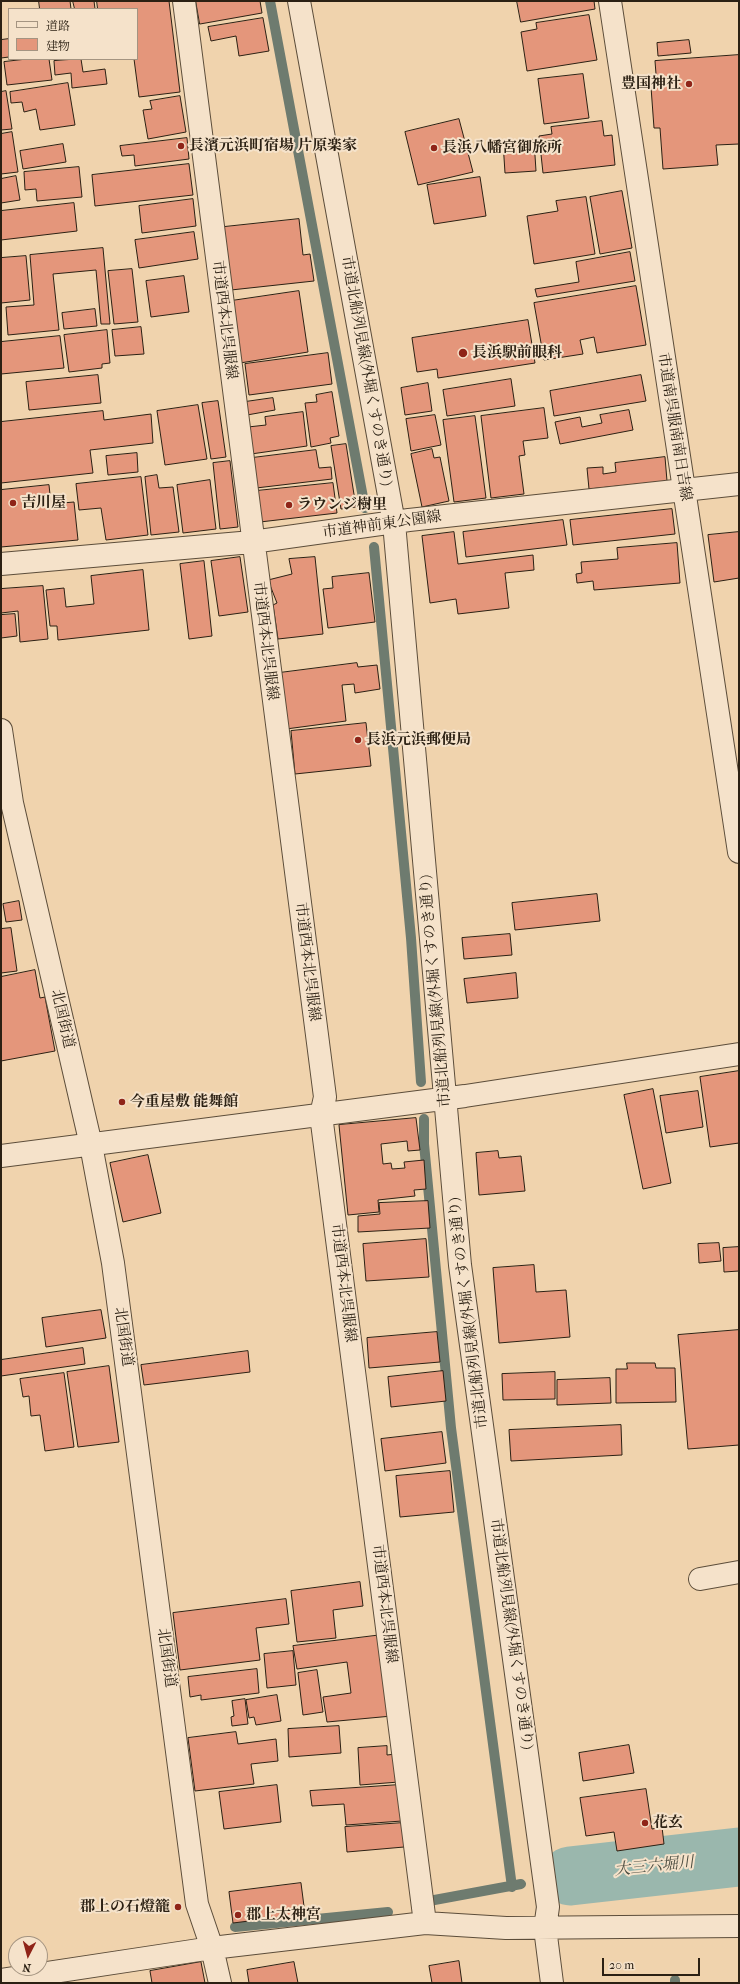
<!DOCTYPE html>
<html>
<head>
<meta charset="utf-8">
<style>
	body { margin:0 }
	#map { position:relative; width:740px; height:1984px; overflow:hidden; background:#f0d3ad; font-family:"IM FELL French Canon","Noto Serif JP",serif }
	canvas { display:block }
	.frame { position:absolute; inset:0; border:2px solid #2b2013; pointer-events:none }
	.legend { position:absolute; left:8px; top:8px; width:130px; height:52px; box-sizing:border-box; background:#f5e2ca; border:1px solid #a49481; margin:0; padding:5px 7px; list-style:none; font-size:12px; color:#2b2013 }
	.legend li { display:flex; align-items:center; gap:8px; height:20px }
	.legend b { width:20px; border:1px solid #a49481 }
	.north { position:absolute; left:8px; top:1936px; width:40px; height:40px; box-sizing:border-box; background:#f5e2ca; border:1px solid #a49481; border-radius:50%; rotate:186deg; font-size:11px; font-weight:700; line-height:16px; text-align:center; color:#2b2013 }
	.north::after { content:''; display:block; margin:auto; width:14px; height:18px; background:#8f2418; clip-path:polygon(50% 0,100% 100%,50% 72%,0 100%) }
	.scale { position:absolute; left:602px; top:1958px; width:98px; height:18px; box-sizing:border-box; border:2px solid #2b2013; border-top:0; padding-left:5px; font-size:12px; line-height:14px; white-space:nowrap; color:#2b2013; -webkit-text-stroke:3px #f5e2ca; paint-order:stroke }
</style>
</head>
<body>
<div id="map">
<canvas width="740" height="1984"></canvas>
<div class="frame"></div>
<ul class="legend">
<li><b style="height:5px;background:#f5e2ca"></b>道路</li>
<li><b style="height:11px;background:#e4967b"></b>建物</li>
</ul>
<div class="north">N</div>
<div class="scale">20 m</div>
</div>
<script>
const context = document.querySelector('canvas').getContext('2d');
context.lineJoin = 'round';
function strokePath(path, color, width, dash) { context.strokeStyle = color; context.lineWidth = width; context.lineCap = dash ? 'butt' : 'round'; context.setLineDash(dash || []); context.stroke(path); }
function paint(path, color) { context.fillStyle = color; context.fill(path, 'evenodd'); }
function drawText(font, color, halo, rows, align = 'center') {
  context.font = font + ' "IM FELL French Canon","Noto Serif JP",serif'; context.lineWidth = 4; context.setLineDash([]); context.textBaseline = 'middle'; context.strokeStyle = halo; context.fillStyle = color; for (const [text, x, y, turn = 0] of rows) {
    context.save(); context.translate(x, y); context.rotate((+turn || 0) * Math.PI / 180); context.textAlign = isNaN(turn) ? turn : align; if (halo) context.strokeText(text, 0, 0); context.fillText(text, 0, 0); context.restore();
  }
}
strokePath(new Path2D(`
	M270,1L365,508
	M374,547L411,938L421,1082
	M424,1119V1144L451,1428L512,1887
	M429,1901L521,1884
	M235,1927L388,1912
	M675,1980V1983`), '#6e7b6f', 10);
strokePath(new Path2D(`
	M570,1876L739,1857`), '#9ab7ad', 59);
const building = new Path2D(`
	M39,1H70L71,9H40Z
	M73,1H94L95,9H75Z
	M97,1H169L180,92L139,97L134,59H137V9H98Z
	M196,1H260L262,13L200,24Z
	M517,1H594L595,9L521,22Z
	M589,15L597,60L527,71L521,32L537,29L536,23Z
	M263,18L269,51L239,56L236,36L211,41L208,27Z
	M9,39V57L1,58V40Z
	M689,40L691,53L658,56L657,43Z
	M739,55V144L716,145L718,165L663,169L660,128H654L651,87H657L655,61Z
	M27,59H49L52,80L7,85L4,62Z
	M81,59L83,72L105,69L107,84L72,88L71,73L55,75L54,61Z
	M583,74L589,118L544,124L538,79Z
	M68,83L75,125L40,130L36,109L24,112L22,102L11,103L10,92Z
	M6,91L12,129L1,130V92Z
	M180,96L186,132L148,139L143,110L152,109L150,101Z
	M459,119L473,172L418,185L405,132Z
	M602,121L604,136L612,135L615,165L543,173L539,136L552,134L551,127Z
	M12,132L18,172L1,174V134Z
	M187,138L189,159L135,166L134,155L122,156L120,146Z
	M534,140L536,171L505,173L503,142Z
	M63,144L66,162L23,169L20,151Z
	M189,164L193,195L95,206L92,175Z
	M79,167L82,197L37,201L36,189L25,190L24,172Z
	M16,176L20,200L1,203V179Z
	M480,177L486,216L434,224L427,185Z
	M622,191L632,248L600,254L590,197Z
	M586,197L595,254L534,264L527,216L558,211L556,201Z
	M193,199L196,226L142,233L139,206Z
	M74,203L77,231L1,240V211Z
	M299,219L303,255L310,254L314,281L231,290L224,227Z
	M194,232L198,259L139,268L135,240Z
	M103,248L110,324H101L96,270L53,274L59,330L8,335L6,307L34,305L30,255Z
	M630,252L635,281L537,297L535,289L579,282L576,262Z
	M26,256L30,300L1,303V258Z
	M132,269L138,322L114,324L108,271Z
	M184,276L189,312L151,317L146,281Z
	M636,286L646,345L597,353L594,337L580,340L583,354L544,360L534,303Z
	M299,291L308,352L240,363L231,301Z
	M95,309L97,326L64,329L62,313Z
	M528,320L535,363L438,378L437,369L417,372L412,338Z
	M141,327L144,354L115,356L112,330Z
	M107,330L110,363L102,364V368L69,372L64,335Z
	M60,336L64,368L1,374V342Z
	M328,353L332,384L249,395L245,364Z
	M98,375L101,403L29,410L26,382Z
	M641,375L646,401L554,416L550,391Z
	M511,379L515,406L447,416L443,390Z
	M428,383L432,411L405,415L401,388Z
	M332,392L339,436L330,438L331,443L311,447L305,403L317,402L316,395Z
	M273,398L275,410L247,415L245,402Z
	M218,401L226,457L211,459L202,403Z
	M198,405L207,459L165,465L157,411Z
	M544,408L548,438L523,441L525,455L519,456L524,494L491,498L481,416Z
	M629,410L633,430L560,444L555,422L580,417L582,427L602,423L600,415Z
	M103,411L104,420L151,414L153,443L90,450L93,473L1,483V422Z
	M303,412L307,446L251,454L248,427L266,425L265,417Z
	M435,415L441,445L411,451L406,419Z
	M475,416L486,498L454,502L443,420Z
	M346,444L356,507L341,509L331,446Z
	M432,449L434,458L440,457L449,501L422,507L411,454Z
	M316,450L319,468L331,467L332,479L256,488L252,458Z
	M137,453L138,472L108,475L106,456Z
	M665,457L667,481L589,489L587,468L603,467V474L616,472L615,463Z
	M230,461L238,527L220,529L213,463Z
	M157,475L159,488L173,487L179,532L151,535L145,477Z
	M141,477L148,535L106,540L101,508L79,510L76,484Z
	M210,480L216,529L183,533L177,485Z
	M333,483L337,513L260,522L256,491Z
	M49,485L51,504L74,502L78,540L1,547V490Z
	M672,509L675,534L573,545L570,520Z
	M563,520L567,545L466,557L463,532Z
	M454,532L458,564L533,555L534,570L505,573L509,608L458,614L456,599L430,603L422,536Z
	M739,532V578L714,582L708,535Z
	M677,543L680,583L594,590L593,581L577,583L576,574L582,573L581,562L618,559L617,548Z
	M240,557L248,612L219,616L211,561Z
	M315,557L323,634L278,639L273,605L277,603L268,580L292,574L289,559Z
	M204,561L212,636L189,639L180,564Z
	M143,570L149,630L58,640L57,626H50L46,590L64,588L66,607L94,604L91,576Z
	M369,573L375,622L328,628L323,589L333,588L332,577Z
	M43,586L48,639L20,642L18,611L1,613V589Z
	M15,614L17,636L1,638V615Z
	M357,663L358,667L377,665L380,689L355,693L354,684L342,685L346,721L286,729L279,673Z
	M366,723L371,766L295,774L291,731Z
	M597,894L600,921L515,930L512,903Z
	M19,901L22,920L6,922L3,904Z
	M11,928L17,971L1,973V929Z
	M510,934L512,955L464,959L462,938Z
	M35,970L40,998L45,997L55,1051L1,1061V977Z
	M516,973L518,998L467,1003L464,979Z
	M739,1071V1143L710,1147L700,1077Z
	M653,1089L671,1183L643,1189L624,1095Z
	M698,1091L703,1127L666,1133L660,1096Z
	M416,1118L420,1150L408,1151L407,1141L381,1144L383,1164L391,1163L392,1169L405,1168L404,1162L424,1160L426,1189L414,1190L415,1196L378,1200L379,1212L348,1215L339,1125Z
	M498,1151L499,1158L521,1156L525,1191L479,1195L476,1153Z
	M148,1155L161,1213L123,1222L110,1163Z
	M428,1201L430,1228L358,1232V1216L380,1214L379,1203Z
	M426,1239L429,1277L366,1281L363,1244Z
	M719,1243L721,1261L699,1263L698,1244Z
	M739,1247V1271L724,1272L723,1248Z
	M534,1265L536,1292L566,1290L570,1337L499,1343L493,1268Z
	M101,1310L106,1338L46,1347L42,1318Z
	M739,1330V1445L688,1449L678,1335Z
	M437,1332L440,1362L369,1368L367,1338Z
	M83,1348L85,1364L1,1376V1360Z
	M248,1351L250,1372L144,1385L141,1365Z
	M627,1363H655L656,1368H675L676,1402L616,1403V1369H627Z
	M109,1366L119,1442L78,1447L67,1372Z
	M443,1371L446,1401L391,1407L388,1377Z
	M555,1372V1399L503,1400L502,1374Z
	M64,1373L74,1447L45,1451L40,1415L31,1416L29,1396L23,1397L20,1379Z
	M610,1378L611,1403L557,1405V1380Z
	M621,1425L622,1455L511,1461L509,1430Z
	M442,1432L446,1463L385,1471L381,1439Z
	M450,1471L454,1512L400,1517L396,1476Z
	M360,1582L363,1606L333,1610L336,1638L297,1642L291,1591Z
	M286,1599L289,1624L256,1628L260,1660L180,1670L173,1613Z
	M382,1635L392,1716L327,1722L323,1697L351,1693L347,1662L297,1669L293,1646Z
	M293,1651L296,1685L267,1688L264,1654Z
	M257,1669L259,1693L201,1700V1695L190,1697L188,1677Z
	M317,1670L323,1712L303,1715L298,1673Z
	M277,1695L281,1721L256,1725L254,1717L249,1718L246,1700Z
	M245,1699L248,1724L232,1726L231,1717L234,1716L232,1701Z
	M339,1726L341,1753L289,1757L288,1729Z
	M236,1732L238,1744L276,1739L278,1761L251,1764L254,1784L195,1791L188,1738Z
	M629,1745L634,1773L583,1781L579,1753Z
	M387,1746V1755L396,1754L399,1782L360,1785L358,1748Z
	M277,1785L281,1822L224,1829L219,1792Z
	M399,1785L402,1821L346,1825L344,1804L312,1806L310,1791Z
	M646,1789L652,1829L662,1827L664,1844L617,1851L614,1832L586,1836L580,1798Z
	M403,1823L404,1847L347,1852L345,1827Z
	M301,1883L305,1914L233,1923L229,1892Z
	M459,1961L462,1983H432L429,1966Z
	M201,1962L205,1983H152L150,1971Z
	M294,1962L298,1983H249L247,1970Z`);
paint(building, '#e4967b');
strokePath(building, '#2b2013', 1);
const minor = new Path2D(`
	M184,1L325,1097L321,1115L425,1923
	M299,1L394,523L460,1265L548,1907L545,1928L552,1983
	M610,1L739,852
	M1,564L252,542L409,520L739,484
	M1,730L12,803L91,1145L113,1263L197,1904L212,1948L220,1983
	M1,1156L465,1096L739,1054
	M700,1579L739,1572
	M1,1980L212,1948L425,1923L506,1928L739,1926`);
strokePath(minor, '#5c4d3a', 24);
strokePath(minor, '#f5e2ca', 22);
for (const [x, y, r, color] of [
	[689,84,4,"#8f2418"],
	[181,146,4,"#8f2418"],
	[434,148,4,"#8f2418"],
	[463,353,5,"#8f2418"],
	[13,503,4,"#8f2418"],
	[289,505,4,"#8f2418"],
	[358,740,4,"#8f2418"],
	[122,1102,4,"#8f2418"],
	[645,1823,4,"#8f2418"],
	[178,1907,4,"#8f2418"],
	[238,1915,4,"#8f2418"]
]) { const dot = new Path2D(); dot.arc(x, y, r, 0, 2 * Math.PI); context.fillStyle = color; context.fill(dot); strokePath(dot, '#f5e2ca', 1.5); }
drawText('bold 15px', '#2b2013', '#f5e2ca', [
	["豊国神社",681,84,"right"],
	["長濱元浜町宿場 片原楽家",189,146],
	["長浜八幡宮御旅所",442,148],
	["長浜駅前眼科",472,353],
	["吉川屋",21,503],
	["ラウンジ樹里",297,505],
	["長浜元浜郵便局",366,740],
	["今重屋敷 能舞館",130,1102],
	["花玄",653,1823],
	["郡上の石燈籠",170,1907,"right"],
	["郡上太神宮",246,1915]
], 'left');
drawText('15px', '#2b2013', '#f5e2ca', [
	["市道西本北呉服線",224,320,83],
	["市道北船列見線(外堀くすのき通り)",366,371,80],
	["市道南呉服南南日吉線",674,427,81],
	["市道神前東公園線",382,525,-8],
	["市道西本北呉服線",265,641,83],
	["市道西本北呉服線",307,962,83],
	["市道北船列見線(外堀くすのき通り)",436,991,-95],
	["北国街道",62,1019,77],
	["市道西本北呉服線",343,1283,83],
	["市道北船列見線(外堀くすのき通り)",469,1313,-97],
	["北国街道",123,1337,82],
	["市道西本北呉服線",384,1604,83],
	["市道北船列見線(外堀くすのき通り)",511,1634,82],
	["北国街道",166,1658,82]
]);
drawText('italic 16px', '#4c4d41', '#f5e2ca', [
	["大三六堀川",654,1867,-6]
]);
</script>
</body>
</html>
